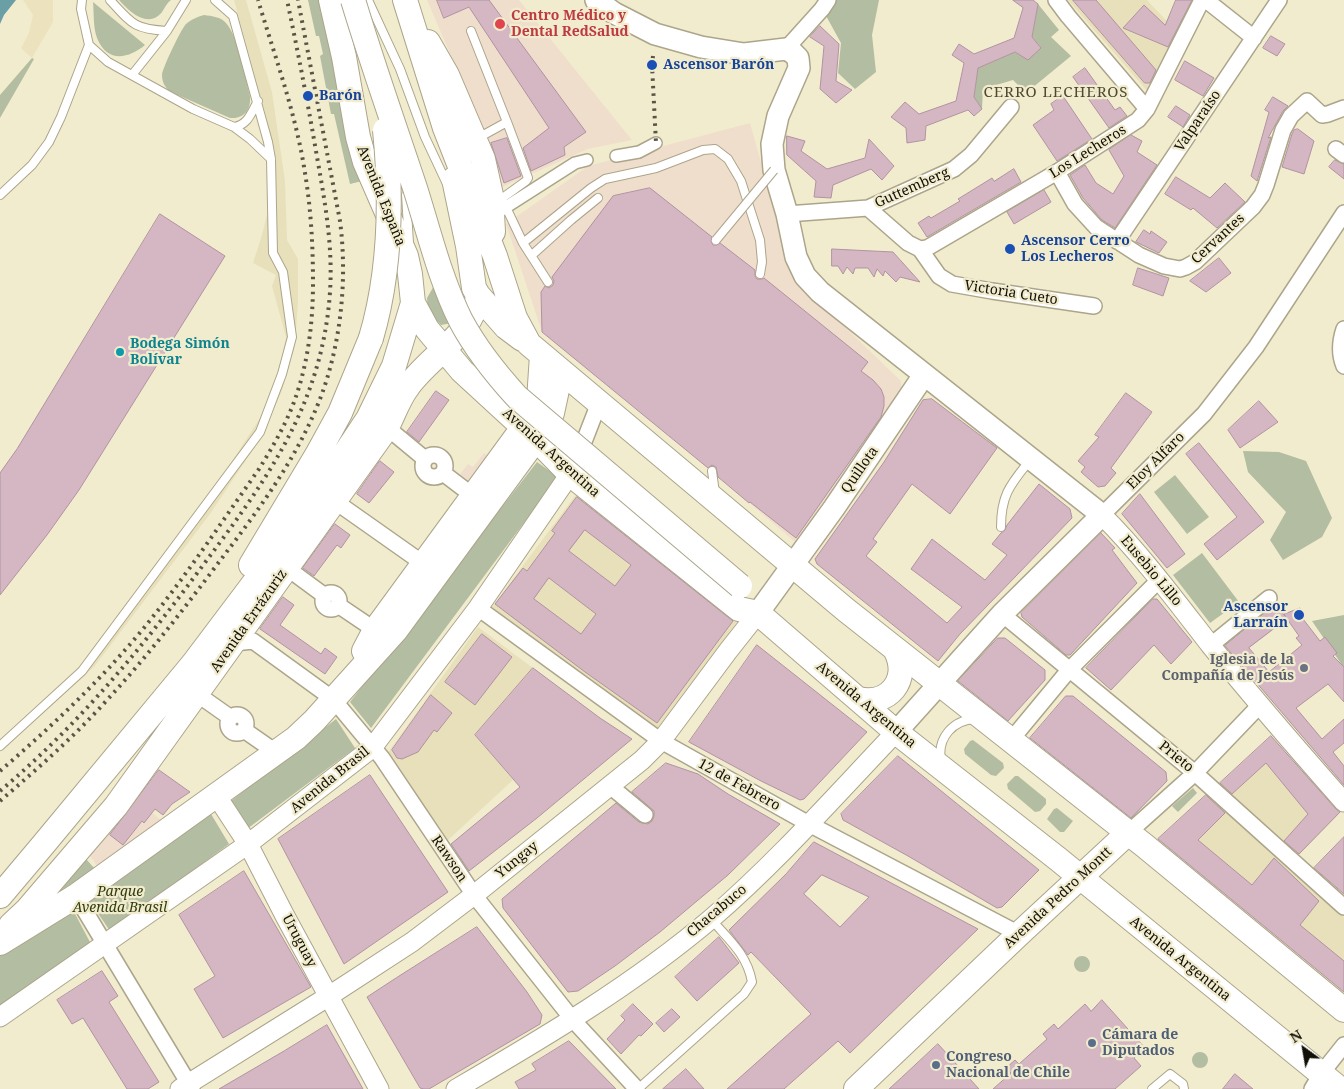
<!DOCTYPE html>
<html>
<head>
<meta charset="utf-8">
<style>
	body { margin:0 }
	#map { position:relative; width:1344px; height:1089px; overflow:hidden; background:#f2eccf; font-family:"Noto Serif",serif }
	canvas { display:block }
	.north { position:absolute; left:1279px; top:1024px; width:50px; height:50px; -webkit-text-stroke:4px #f2eccf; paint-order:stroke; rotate:328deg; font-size:14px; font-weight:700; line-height:20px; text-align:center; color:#110f06 }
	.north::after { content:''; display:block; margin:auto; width:18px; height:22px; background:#110f06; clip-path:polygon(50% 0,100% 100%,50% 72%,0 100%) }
</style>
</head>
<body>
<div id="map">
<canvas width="1344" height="1089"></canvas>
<div class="north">N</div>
</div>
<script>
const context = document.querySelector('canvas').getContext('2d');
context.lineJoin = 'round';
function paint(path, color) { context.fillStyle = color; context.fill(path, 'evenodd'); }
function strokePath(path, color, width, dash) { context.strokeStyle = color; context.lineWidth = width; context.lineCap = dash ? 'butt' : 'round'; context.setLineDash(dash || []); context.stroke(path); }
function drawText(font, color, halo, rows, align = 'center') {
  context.font = font + ' "Noto Serif",serif'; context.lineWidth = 4.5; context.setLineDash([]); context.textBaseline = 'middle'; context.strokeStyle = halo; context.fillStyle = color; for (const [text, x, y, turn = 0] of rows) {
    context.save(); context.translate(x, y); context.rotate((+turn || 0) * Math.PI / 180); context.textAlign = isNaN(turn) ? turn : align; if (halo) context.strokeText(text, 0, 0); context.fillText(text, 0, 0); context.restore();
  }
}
paint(new Path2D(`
	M427,0H519L632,140L588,149L502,187L470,100Z
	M750,123L794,278L901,381L902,392L795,542L712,471L542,332L506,224L588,166Z
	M484,453L493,459L474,485L460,474L468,464L473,467Z
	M131,795L167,825L98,867L90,856Z`), '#f0decd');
paint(new Path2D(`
	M234,0H246L272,92L285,181L287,240L298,259V302L295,346L282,391L262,436L210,514L94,667L0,752V740L78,668L229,466L260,418L278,375L286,337L272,286L276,275L253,263L262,235L269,207L272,145L266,116Z
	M1068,0H1147L1179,34L1149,93Z
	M578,492L740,618L656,730L492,607Z
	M478,627L533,668L475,735L513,780L447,841L387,754Z
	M1271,736L1338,815L1299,855L1220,784Z
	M1208,793L1344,917V998L1156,841Z`), '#e8e0bb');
paint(new Path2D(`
	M119,0H171C165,4 164,12 158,16C144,26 128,10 119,0Z
	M308,0H322L362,181L350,184L334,114H331L320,56L323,54L319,36H316Z
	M834,0H879L872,35L876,72L855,89L838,73L841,43L825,14Z
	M93,2L145,45C128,59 107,63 97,38C93,27 94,13 93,2Z
	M1038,4L1059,30L1051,37L1071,56L1026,93L1013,80L983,89L982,109L974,97L978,68L1015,52L1027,59L1041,48L1032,37Z
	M204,15C212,16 221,17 226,23C238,36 245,78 250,96C251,109 245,119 230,118L171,92C165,88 162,82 162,75C162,69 181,29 186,24C192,19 197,17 204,15Z
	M32,58L34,59L0,118V95Z
	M435,284L452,323L441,325L428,312L427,298Z
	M1243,451L1279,452L1306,461L1332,518L1322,537L1283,560L1270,540L1286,512L1248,472Z
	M537,462L558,477L371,728L350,702Z
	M1175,475L1209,517L1187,534L1154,492Z
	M1202,553L1239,602L1210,623L1173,575Z
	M1344,615V668L1312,621Z
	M336,719L355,748L247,829L231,801Z
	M973,740L1003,763L1004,768L996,776L991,775L965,754L964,749L970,741Z
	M1015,776H1018L1046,799V804L1040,811L1035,812L1008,789L1007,784Z
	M1193,788L1197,793L1178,812L1172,806Z
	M1057,808L1073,821L1064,832H1060L1047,819L1054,809Z
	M211,814L229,844L110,931L89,900Z
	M86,859L95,869L60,891Z
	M73,910L91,944L0,1008V956Z
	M1074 964a8 8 0 1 1 16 0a8 8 0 1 1-16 0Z
	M1192 1060a8 8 0 1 1 16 0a8 8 0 1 1-16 0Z`), '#b3bda1');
paint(new Path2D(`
	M23,0H53V22L32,58L21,48L29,33L33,15Z`), '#ece2bd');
paint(new Path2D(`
	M0,0H16L4,15L0,24Z`), '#6a9fa5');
const building = new Path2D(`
	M437,0H489L586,132L564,147L565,155L531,171L523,148L549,128L469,7L444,18Z
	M1013,0H1033L1038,4L1032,37L1041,48L1028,60L1015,52L978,68L974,97L982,109L974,116L968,110L926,126L925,140L907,143L906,128L891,117L905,102L919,114L956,101L964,63L952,55L959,44L974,54L1014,38L1023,8Z
	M1073,0H1096L1156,70L1150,83H1145Z
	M1176,0H1192L1168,47L1123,28L1144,5L1165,25Z
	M820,26L839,44L836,81L852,90L836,103L820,89L824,46L810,37Z
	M1271,36L1285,44L1277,56L1263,48Z
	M1185,61L1214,78L1203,96L1175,80Z
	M1085,68L1115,110L1120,107L1127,116L1109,128L1073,77Z
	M1063,96L1092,139L1057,161L1033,125L1054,110L1051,104Z
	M1273,97L1288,106L1283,111L1268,138L1271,137L1257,181L1251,176L1269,112L1265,110Z
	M1176,106L1190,115L1183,127L1168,117Z
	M1298,129L1314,141L1304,174L1282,167L1292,134L1294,130Z
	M1131,135L1142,141L1137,152L1157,165L1115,228L1102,220L1083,198L1070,175L1085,165L1096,183L1113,194L1124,176L1109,150Z
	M787,136L805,141L801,151L827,169L865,158L869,139L894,166L882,180L871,169L833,185L831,198L814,197L816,181L787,155Z
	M507,138L521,176L504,183L491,143Z
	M1335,160L1344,164V179L1329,167Z
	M1014,169L1021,182L927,237L918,223L929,216L931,218L960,201L958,199L992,178L994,181Z
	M1176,177L1210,198L1225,183L1245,202L1217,228L1193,208L1191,210L1165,194Z
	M650,188L712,237L711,241L713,245H717L720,243L755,270V276L757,279H762L764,278L868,362L861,371L873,380L881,389L884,397V406L881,417L796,538L750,502L749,503L718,477L716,467L712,465L708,468L542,332L541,292L545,286L549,288L553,285L554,281L552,277L613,196Z
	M1044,190L1051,202L1014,224L1007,212Z
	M160,214L225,256L79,490L47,535L0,595V473L17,449Z
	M1144,230L1150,234L1151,231L1167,242L1159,253L1136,242Z
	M832,249L893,252L920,282L900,277L896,282L885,271L883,276L877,269L874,277L868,268H855L853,274L847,267L843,274L838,266H832Z
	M1219,258L1231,273L1206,292L1190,281Z
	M1138,268L1169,278L1163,296L1133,285Z
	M436,391L449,400L419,442L407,432Z
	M1126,393L1152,412L1111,468L1116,473L1105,486L1098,487L1081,472L1085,467L1078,461L1099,437L1095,435Z
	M932,399L997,448L950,514L912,484L873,539L877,542L866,556L947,623L962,607L911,569L932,539L985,580L1007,555L992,544L1001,533L1005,530L1007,525L1039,484L1070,509L1072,518L960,634L938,661L817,564L815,559L884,462L923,400Z
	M1259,401L1278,422L1240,448L1228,430Z
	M1199,443L1264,522L1217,560L1204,544L1237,517L1186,454Z
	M380,461L394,472L369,503L357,494Z
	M1140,494L1185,554L1167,568L1122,514Z
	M577,497L733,621L657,723L585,672L495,604L523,568L527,571L555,533L552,531ZM585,530L631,565L615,586L569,551ZM549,578L596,614L581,634L534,599Z
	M335,524L350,535L341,548L337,545L314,576L303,568Z
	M1101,533L1115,548L1112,550L1137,583L1070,655H1066L1022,617L1021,613Z
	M283,597L294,605L280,625L321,654L325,648L337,657L325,674L260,629Z
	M1153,599H1157L1192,642L1171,664L1154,645L1111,690L1086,668Z
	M1276,604L1287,619L1284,614L1300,608L1303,619L1320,641L1325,637L1337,653L1333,656L1344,667V702L1328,684L1296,708L1322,739L1344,719V743L1333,752L1344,766V785L1225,646ZM1287,619L1299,636L1296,638L1302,645L1269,672L1249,648Z
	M482,634L512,657L475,705L445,682Z
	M998,638H1005L1045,670V680L1008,721L958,681Z
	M757,645L867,732L804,799L800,800L761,781L689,742Z
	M533,668L600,718L632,739L537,818L469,871L451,844L520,787L475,735Z
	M431,695L452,713L437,732L434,730L418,752L402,759L397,758L392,750Z
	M1066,696H1073L1166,772L1167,781L1131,818L1030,738Z
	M1271,736L1336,809L1340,812L1299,854L1284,841L1308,814L1266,763L1232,794L1220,783Z
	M898,756L1039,870L1002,907L997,908L908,856L843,820L841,814Z
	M666,763L698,774L728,794L780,824L728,875L660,932L615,966L578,991L568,992L503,908L502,899L616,803L639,822L648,824L652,821L654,816V811L632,792Z
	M159,770L190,792L172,804L163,815L155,809L144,823L142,821L123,845L110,835Z
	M370,775L448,892L344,964L278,839Z
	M1206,795L1225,813L1198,840L1252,885L1274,858L1319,901L1300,925L1344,961V992L1158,839Z
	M1344,837V894L1314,868Z
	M814,842L978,929L850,1053L838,1041L784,1089H727L811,1014L751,952L748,955L729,930L786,874ZM822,875L869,897L840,927L804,894Z
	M244,871L311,987L223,1038L194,989L215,976L179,915Z
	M477,927L527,992L542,1015L540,1024L429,1089H424L420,1088L367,997L396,978Z
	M719,937L739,963L697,1001L675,977Z
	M102,971L118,996L109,1002L159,1082L148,1089H127L83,1018L72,1024L57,1000Z
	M1102,1000L1145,1048L1134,1058L1141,1066L1115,1089H993L1011,1073L1006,1068L1015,1060L1019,1064L1047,1039L1043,1034L1054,1024L1058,1029L1085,1004L1091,1011Z
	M633,1004L653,1024L641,1036L639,1035L621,1054L607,1039L625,1020L621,1016Z
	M672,1009L680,1017L664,1032L656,1023Z
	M327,1025L363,1089H219L284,1051Z
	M569,1041L616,1089H519L515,1082L536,1070L532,1064Z
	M938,1044L979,1089H889L901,1078Z
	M686,1069L704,1089H663Z
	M1235,1074L1253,1089H1223Z`);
paint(building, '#d5b7c4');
strokePath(building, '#b093a0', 1);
const service = new Path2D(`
	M82,0L81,9L89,45L108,62L193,109L234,127L250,139L271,159
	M110,0C132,24 134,29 167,31L186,0
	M368,0L400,69L425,137L447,184
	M471,31L507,122
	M132,75L167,31
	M234,127C248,125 251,113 258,101
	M478,138L507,122L528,178L526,181L501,199
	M0,195L32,165L49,142L61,117L89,45
	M406,195L409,243
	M504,203L523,243L548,282
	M523,243L591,188L605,179L656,168L703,150L715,149L728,159L741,181L760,240L762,262L760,274
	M532,255L571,220L598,198
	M712,471L715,493
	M1001,527C1001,494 1011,484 1030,460
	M0,746L82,671L260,432L282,374L292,337L283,272L273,253L271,159L268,142L233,16L215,0
	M941,760C937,738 953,720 975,719
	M638,1089L744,994L752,982C747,954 728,939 711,919
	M1152,1089L1170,1074L1183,1084L1184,1089`);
const pedestrian = new Path2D(`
	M616,156L639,152L656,143
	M492,216L575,163L587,160`);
const minor = new Path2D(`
	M1056,0L1068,16L1147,109
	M1206,0L1254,38
	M786,49L822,9L828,0
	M1336,149L1344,155
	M1057,172L1075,204L1096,227L1139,255L1164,266L1180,269L1186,267L1195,262L1253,207L1262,195L1266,185L1283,130L1291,116L1307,101L1322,115L1328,114L1344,108
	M868,208L908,243L920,249L939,276L952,284L992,291L1094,306
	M787,214L868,208L954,169L971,155L1011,107
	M1117,241L1279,0
	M920,249L927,248L934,244L1057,172L1138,120L1147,109L1202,0
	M1344,329C1340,341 1339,354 1344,366
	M386,429L396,435L425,459
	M423 466a11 11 0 1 1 22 0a11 11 0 1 1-22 0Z
	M578,457L599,403
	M443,473L472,495
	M336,502L424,564
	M1102,515L1204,414L1256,347L1344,213
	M287,568L325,596
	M323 601a8 8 0 1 1 16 0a8 8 0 1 1-16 0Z
	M338,605L375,630
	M478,608L661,741L809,824L1019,934
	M1002,614L1195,773L1344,907
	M234,643L253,641L333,699L382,758L474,895L573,1020L637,1089
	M1211,645L1269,598
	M197,694L231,718
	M228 724a9 9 0 1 1 18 0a9 9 0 1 1-18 0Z
	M244,730L277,753
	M1011,740L1069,670L1160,579
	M610,786L645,815
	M1128,833L1195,773L1260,705
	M76,896L192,1089
	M1312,1089L1321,1074L1344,1045`);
const tertiary = new Path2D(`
	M1102,515C1142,555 1176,601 1211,646C1254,699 1299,751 1344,802
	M216,795L248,844L285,916L379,1089
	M0,1017L248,844L372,748L478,608L570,474
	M180,1089L329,996L412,942L474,895L642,760L661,741L728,651L758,613
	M456,1089C545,1037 633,985 712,918C778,861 836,795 896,732`);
const secondary = new Path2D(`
	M596,0L614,13L655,34L701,47L744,54L786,49L793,53L798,58L799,68L778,116L772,144L774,170L787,214L796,257L805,276L820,292L1102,515L1002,614L896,732
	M758,613L834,508L924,375`);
const primary = new Path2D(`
	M405,0L445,128L495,256L515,318L529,344L846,610L1145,846L1344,1010
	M428,42L447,75L483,159L491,195L493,232
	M454,179L468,246L474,288L478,295L506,327L522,339
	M413,303L427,329L462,371L536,439L570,474L739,609L758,613L896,732L1058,859L1340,1089
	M251,565L317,455L340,413L371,338
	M364,651L375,630L522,429L539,400L542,355
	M858,699C889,706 910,680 896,651
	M0,896L43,845L193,664L297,526L368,419L394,366L413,303L410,274L406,256L365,162L358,137L344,57L331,0
	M11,925L27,910L116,806L386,429C393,416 398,400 407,388C427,358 475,333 478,295
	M0,943L76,896L296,738L314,721L396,630L536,439L552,413L561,371
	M856,1089L1019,934L1128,833`);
strokePath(service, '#aca58a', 10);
strokePath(pedestrian, '#aca58a', 14);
strokePath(minor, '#aca58a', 18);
strokePath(tertiary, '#aca58a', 21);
strokePath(secondary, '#aca58a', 24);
strokePath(primary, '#aca58a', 26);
strokePath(service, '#fff', 8);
strokePath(pedestrian, '#fff', 11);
strokePath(minor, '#fff', 15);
strokePath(tertiary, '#fff', 19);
strokePath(secondary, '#fff', 21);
strokePath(primary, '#fff', 24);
strokePath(new Path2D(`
	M653,56L652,65L656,143
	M0,771C51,727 100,681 143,629C184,579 221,523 259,469C272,448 285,426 294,402C308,364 313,323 313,283C313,246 311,209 305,173C296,114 275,57 258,0
	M0,791C75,728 137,654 195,576C262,486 322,409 330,292C333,246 325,202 317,157C308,104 298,52 287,0
	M0,801C37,769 74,737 107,700C147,657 183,610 219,562C260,508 303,451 325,385C342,333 347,275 340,221L298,0`), '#595546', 4, [2.5, 5]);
const serviceBridge = new Path2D(`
	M716,240L774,170`);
const primaryBridge = new Path2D(`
	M353,0C372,63 394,125 415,188C429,232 440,279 461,321C476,349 496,374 517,397L740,586
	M371,338C391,270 392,200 385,130`);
strokePath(serviceBridge, '#aca58a', 10, []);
strokePath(primaryBridge, '#aca58a', 26, []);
strokePath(serviceBridge, '#fff', 8);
strokePath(primaryBridge, '#fff', 24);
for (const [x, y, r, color] of [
	[500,24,6,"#e0444e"],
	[652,65,6,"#1a4fb4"],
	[308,96,6,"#1a4fb4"],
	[1010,249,6,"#1a4fb4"],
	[120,352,5,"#0f9aa8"],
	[1299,615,6,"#1a4fb4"],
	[1304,668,5,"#6b7280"],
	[1092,1043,5,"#5c6f8a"],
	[936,1065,5,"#5c6f8a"]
]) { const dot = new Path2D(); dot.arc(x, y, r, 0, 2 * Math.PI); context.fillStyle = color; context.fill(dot); strokePath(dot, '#f2eccf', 2); }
drawText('bold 14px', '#be3a42', '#f2eccf', [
	["Centro Médico y",511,16],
	["Dental RedSalud",511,32]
], 'left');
drawText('bold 14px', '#164399', '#f2eccf', [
	["Ascensor Barón",663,65],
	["Barón",319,96],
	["Ascensor Cerro",1021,241],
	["Los Lecheros",1021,257],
	["Ascensor",1288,607,"right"],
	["Larraín",1288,623,"right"]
], 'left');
drawText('14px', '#110f06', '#f2eccf', [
	["Valparaíso",1198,121,-56],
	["Los Lecheros",1088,152,-32],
	["Guttemberg",912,188,-24],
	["Avenida España",381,196,68],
	["Cervantes",1218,239,-43],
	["Victoria Cueto",1011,293,9],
	["Avenida Argentina",551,453,42],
	["Eloy Alfaro",1156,461,-45],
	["Quillota",860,470,-55],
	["Eusebio Lillo",1151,571,50],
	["Avenida Errázuriz",249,621,-55],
	["Avenida Argentina",866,705,40],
	["Prieto",1176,757,39],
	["Avenida Brasil",330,780,-39],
	["12 de Febrero",739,785,29],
	["Rawson",449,859,56],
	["Yungay",517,860,-39],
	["Avenida Pedro Montt",1058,898,-43],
	["Chacabuco",717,911,-40],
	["Uruguay",299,941,62],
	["Avenida Argentina",1180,959,39]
]);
drawText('bold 14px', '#0d838f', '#f2eccf', [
	["Bodega Simón",130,344],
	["Bolívar",130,360]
], 'left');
drawText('bold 14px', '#5b616d', '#f2eccf', [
	["Iglesia de la",1294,660],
	["Compañía de Jesús",1294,676]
], 'right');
drawText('italic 14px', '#313c0e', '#f2eccf', [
	["Parque",120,892],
	["Avenida Brasil",120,908]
]);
drawText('bold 14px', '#4e5e75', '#f2eccf', [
	["Cámara de",1102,1035],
	["Diputados",1102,1051],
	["Congreso",946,1057],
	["Nacional de Chile",946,1073]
], 'left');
context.letterSpacing = '1px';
drawText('15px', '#4f4931', '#f2eccf', [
	["CERRO LECHEROS",1056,93]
]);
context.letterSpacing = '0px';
</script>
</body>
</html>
